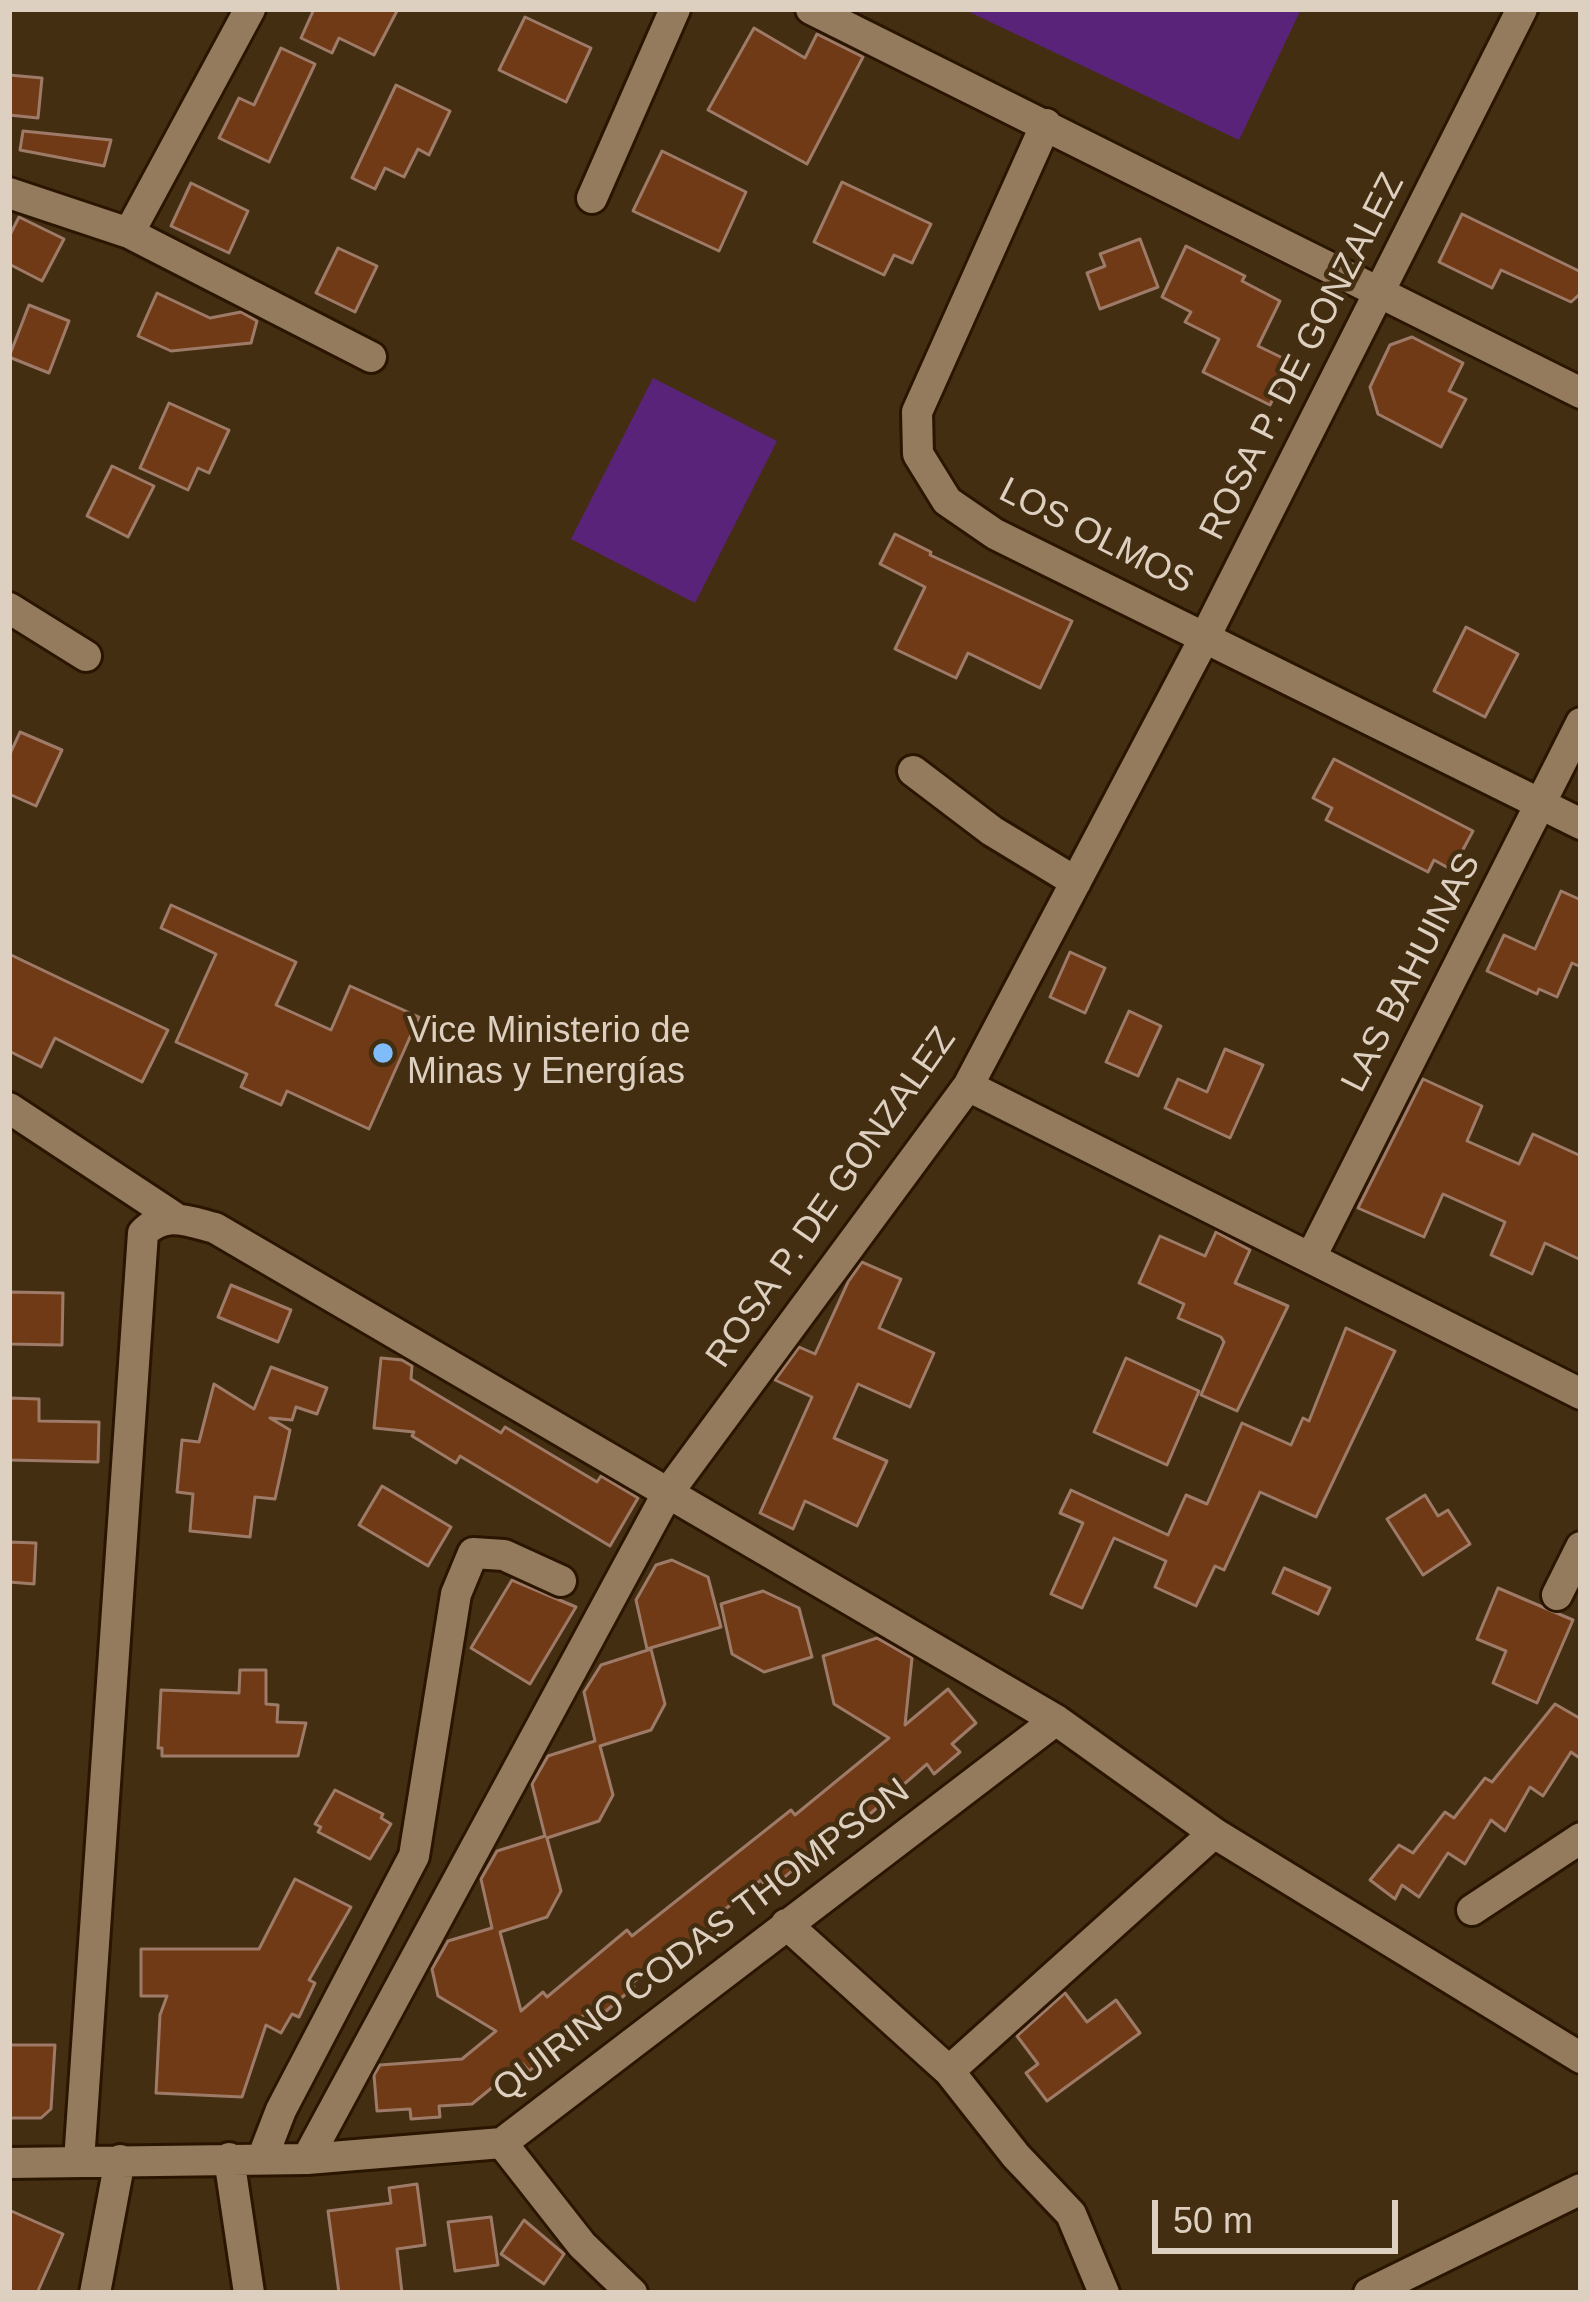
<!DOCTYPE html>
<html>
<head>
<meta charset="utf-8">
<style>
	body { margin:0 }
	#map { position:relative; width:1590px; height:2302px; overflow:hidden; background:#442e12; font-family:Arial,sans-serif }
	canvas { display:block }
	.frame { position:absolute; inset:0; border:12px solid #ded0c0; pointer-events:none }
	.scale { position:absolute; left:1152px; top:2200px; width:246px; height:54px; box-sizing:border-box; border:6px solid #ded0c0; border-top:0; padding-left:15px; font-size:36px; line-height:42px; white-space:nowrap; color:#ded0c0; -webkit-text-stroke:9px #442e12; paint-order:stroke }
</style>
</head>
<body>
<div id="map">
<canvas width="1590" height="2302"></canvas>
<div class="frame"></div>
<div class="scale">50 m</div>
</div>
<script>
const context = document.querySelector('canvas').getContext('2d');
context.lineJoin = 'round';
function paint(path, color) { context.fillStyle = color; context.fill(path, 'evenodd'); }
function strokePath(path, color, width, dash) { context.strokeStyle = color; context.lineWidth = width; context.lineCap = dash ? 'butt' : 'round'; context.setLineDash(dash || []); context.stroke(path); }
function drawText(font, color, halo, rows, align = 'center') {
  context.font = font + ' Arial,sans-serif'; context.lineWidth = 9; context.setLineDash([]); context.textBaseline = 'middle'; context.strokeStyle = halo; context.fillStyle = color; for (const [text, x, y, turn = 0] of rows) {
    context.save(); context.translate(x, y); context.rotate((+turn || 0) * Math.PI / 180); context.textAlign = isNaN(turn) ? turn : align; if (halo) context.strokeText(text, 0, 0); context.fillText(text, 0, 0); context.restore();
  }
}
paint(new Path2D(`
	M963,9H1301L1239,140Z
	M653,378L777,441L695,603L571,539Z`), '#5a237a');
const building = new Path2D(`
	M314,9H398L374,55L339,38L332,53L301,38Z
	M525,17L591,48L566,102L499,70Z
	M754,28L805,58L817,34L863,57L807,164L708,110Z
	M281,48L315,64L269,162L219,138L239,98L254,105Z
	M9,75L42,78L38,118L9,115Z
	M396,85L450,111L429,155L418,149L404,177L385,168L375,189L352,178Z
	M23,131L111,140L104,166L20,150Z
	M662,151L746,192L719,251L633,211Z
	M842,182L931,224L912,263L894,255L884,275L814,242Z
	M191,183L248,211L229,253L171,226Z
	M1462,214L1581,272V293L1571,302L1501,270L1492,288L1439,262Z
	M19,217L64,239L42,281L9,264V237Z
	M1140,239L1158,287L1100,309L1087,273L1105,266L1100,254Z
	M1186,246L1245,276L1242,281L1280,301L1258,346L1291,362L1270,405L1203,372L1219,339L1185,322L1191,312L1162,297Z
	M338,248L377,266L355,312L316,293Z
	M157,293L210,318L241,312L257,321L251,343L171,351L138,336Z
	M29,305L69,321L49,373L9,357Z
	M1412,337L1463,363L1449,391L1466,399L1441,447L1378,414L1370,387L1390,345Z
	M169,403L229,430L209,473L198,468L188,490L140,468Z
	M112,466L154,486L128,537L87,516Z
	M895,534L931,552L930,555L1072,621L1040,688L968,653L956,678L895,649L925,587L880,564Z
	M1466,627L1518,654L1485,717L1434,691Z
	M20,732L62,750L36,806L9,794V756Z
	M1334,759L1473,831L1452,870L1434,860L1428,872L1326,820L1332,808L1313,798Z
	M1561,891L1581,900V967L1572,963L1557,997L1539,989L1537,994L1487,971L1504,935L1535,949Z
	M171,905L296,962L276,1005L331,1030L350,986L419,1017L369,1129L287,1091L281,1105L241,1087L247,1074L176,1042L216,954L161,928Z
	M1070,952L1105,968L1085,1013L1050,997Z
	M9,954L168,1030L142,1082L55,1038L41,1067L9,1051Z
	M1129,1011L1161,1026L1138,1076L1106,1062Z
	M1225,1049L1263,1065L1230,1138L1165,1108L1178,1079L1207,1092Z
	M1423,1079L1482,1106L1467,1141L1519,1164L1533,1134L1581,1156V1260L1545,1243L1532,1274L1491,1255L1505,1222L1443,1194L1424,1237L1358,1208Z
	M1216,1232L1250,1250L1235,1283L1288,1306L1237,1411L1201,1395L1224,1342L1221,1337L1178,1318L1184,1304L1139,1283L1160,1236L1205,1256Z
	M862,1262L901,1279L879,1328L934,1353L910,1407L858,1384L834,1438L887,1461L857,1526L805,1501L793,1529L760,1513L812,1397L775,1380L799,1347L815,1354L848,1282Z
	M231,1285L291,1310L278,1342L218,1317Z
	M9,1292L63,1293L62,1345L9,1344Z
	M1346,1328L1395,1351L1316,1517L1260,1492L1224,1570L1215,1566L1196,1606L1155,1587L1166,1561L1114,1538L1082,1608L1051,1594L1083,1523L1060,1513L1071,1490L1168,1535L1186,1495L1207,1504L1242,1423L1291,1445L1303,1418L1309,1421Z
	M381,1358L402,1360L412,1366L411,1379L501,1433L505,1427L597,1482L601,1476L638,1498L610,1546L460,1456L456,1463L412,1436L414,1432L374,1428Z
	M1126,1358L1199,1391L1167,1465L1094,1432Z
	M271,1367L327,1388L317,1414L296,1407L292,1420L270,1418L290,1430L275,1499L255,1497L250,1537L190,1531L193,1494L177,1492L182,1440L199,1442L214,1384L254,1409Z
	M9,1398L39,1399V1421L99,1422L98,1462L9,1460Z
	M382,1486L451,1527L428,1566L359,1525Z
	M1425,1495L1438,1516L1448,1510L1470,1544L1423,1575L1387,1519Z
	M9,1542L36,1543L34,1584L9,1582Z
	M672,1560L708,1577L721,1627L647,1649L636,1600L656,1565Z
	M1284,1568L1330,1588L1318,1614L1273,1593Z
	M512,1580L576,1607L530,1684L471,1648Z
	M1498,1588L1573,1620L1537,1703L1493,1683L1506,1651L1477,1639Z
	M763,1591L799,1608L812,1657L764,1672L732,1654L721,1604Z
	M877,1638L912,1658L905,1725L948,1689L976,1723L952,1744L960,1752L934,1774L927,1764L854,1828L848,1821L769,1891L761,1880L717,1916L721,1922L692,1947L685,1940L631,1984L634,1987L605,2012L598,2004L551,2042L557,2049L529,2071L522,2063L472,2104L439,2106L440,2117L411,2119L410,2109L377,2111L374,2075L380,2065L462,2059L496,2031L438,1996L432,1969L448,1941L492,1928L481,1879L497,1851L545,1836L532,1784L548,1756L595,1741L584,1692L601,1665L651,1649L665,1704L651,1730L600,1746L613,1795L599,1821L547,1838L561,1891L547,1917L500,1932L521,2011L543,1992L547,1997L627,1930L632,1936L791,1810L795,1815L889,1738L834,1704L823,1656Z
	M240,1670H266V1704L278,1705L277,1722L306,1723L298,1756H162V1748H158L161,1690L239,1693Z
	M1555,1704L1581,1719V1759L1571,1752L1543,1796L1530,1787L1505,1831L1491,1820L1465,1864L1448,1853L1419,1897L1402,1885L1395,1899L1370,1880L1399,1845L1413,1853L1445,1812L1454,1818L1485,1778L1492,1782Z
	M335,1790L383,1814L381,1818L391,1824L370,1859L318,1832L321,1827L315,1824Z
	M295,1879L351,1907L309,1980L315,1983L299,2017L292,2014L281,2033L266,2025L242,2097L156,2093L160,2015L167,1996H141V1949H259Z
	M1065,1993L1087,2022L1116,2000L1140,2033L1047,2101L1026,2073L1038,2064L1017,2036Z
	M9,2045H55L51,2109L41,2118H9Z
	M417,2184L425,2245L397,2249L402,2293H339L328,2211L391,2203L389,2188Z
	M9,2210L63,2234L37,2293H9Z
	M491,2217L498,2265L455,2271L448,2222Z
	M524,2220L564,2254L544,2284L501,2254Z`);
paint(building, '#713a16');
strokePath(building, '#9e7b68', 3);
const minor = new Path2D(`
	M811,9L1581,393
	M1046,124L917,412L918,454L947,501L995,534L1581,824
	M9,193L129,233L371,357
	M592,198L675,9
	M129,233L250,9
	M9,608L86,656
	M913,771L992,831L1076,882
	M968,1086L1581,1394
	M9,1108L174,1217
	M1311,1257L1581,723
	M1557,1595L1581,1547
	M1472,1910L1581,1838
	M786,1924L949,2071L1016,2156L1071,2214L1104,2293
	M949,2071L1214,1833
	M502,2143L582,2245L632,2293
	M229,2158L249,2293
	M262,2159L281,2110L414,1856L456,1594L473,1553L504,1555L561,1581
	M307,2159L667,1494L968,1086L1205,637L1522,9
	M79,2161L143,1233C165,1210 188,1221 215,1228L1056,1720L1214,1833L1581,2058
	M9,2163L307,2159L502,2143L1056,1720
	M95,2293L120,2160
	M1369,2293L1581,2189`);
strokePath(minor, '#2a1500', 36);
strokePath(minor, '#947b5e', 30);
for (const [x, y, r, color] of [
	[383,1053,12,"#81bcfa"]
]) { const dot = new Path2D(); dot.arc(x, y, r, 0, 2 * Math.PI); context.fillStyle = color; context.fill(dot); strokePath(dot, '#442e12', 4.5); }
drawText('36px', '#ded0c0', '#442e12', [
	["ROSA P. DE GONZALEZ",1303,357,-63],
	["LOS OLMOS",1096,537,27],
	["LAS BAHUINAS",1412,973,-63],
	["ROSA P. DE GONZALEZ",832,1198,-55],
	["QUIRINO CODAS THOMPSON",702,1941,-37]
]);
drawText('36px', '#ded0c0', '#442e12', [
	["Vice Ministerio de",407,1032],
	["Minas y Energías",407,1073]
], 'left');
</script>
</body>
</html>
